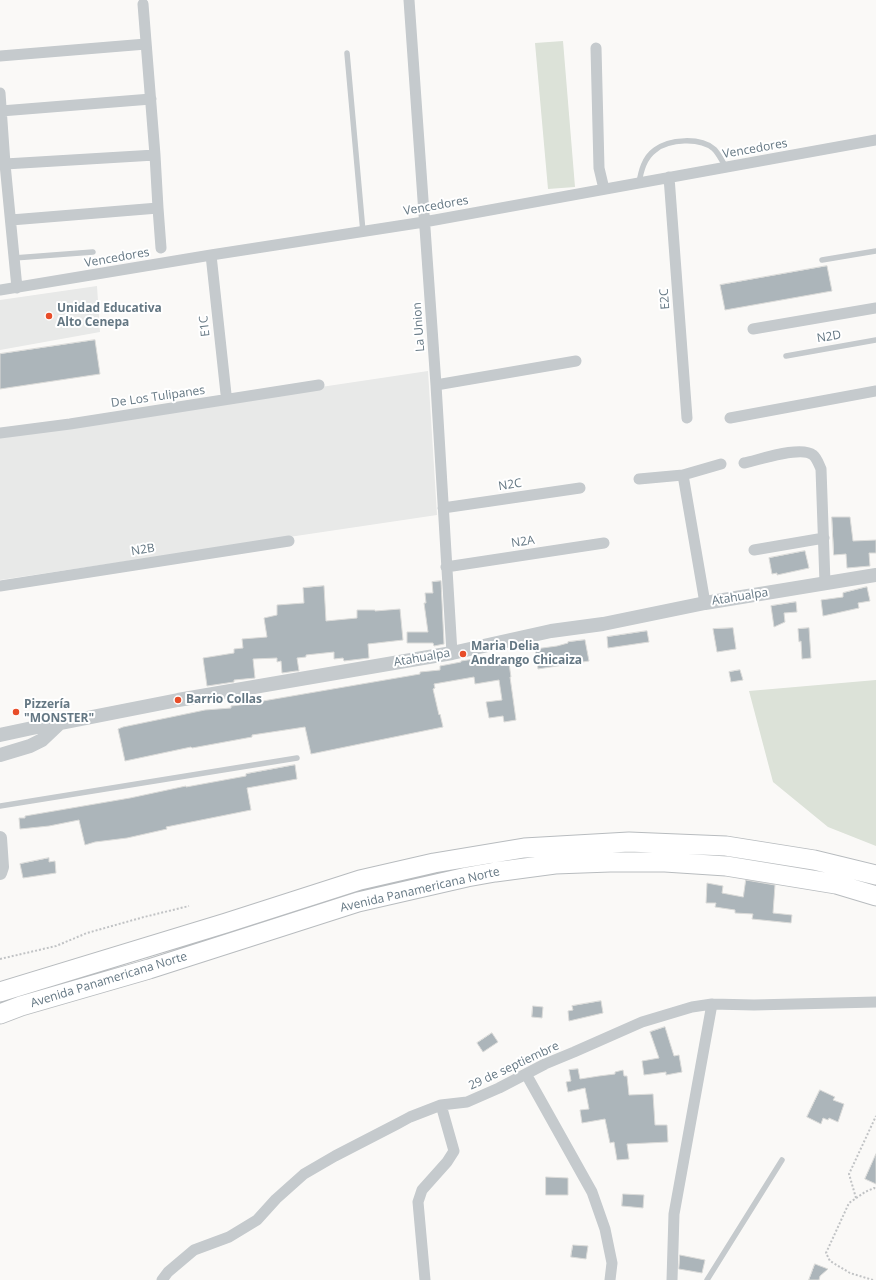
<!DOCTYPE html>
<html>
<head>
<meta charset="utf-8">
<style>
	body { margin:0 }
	canvas { display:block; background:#faf9f7 }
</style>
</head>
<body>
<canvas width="876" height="1280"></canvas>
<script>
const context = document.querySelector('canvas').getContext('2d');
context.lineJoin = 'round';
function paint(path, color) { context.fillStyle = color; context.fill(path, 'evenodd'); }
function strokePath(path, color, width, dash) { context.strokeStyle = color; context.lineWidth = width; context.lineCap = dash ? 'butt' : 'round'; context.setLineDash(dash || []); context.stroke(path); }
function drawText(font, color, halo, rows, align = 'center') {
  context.font = font + ' "Open Sans",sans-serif'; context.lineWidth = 4; context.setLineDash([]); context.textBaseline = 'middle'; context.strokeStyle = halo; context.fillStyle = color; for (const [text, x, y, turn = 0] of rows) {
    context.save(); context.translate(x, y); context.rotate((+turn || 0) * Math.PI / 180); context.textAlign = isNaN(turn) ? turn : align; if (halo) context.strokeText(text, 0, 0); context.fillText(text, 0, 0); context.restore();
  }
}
paint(new Path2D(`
	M97,286L100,332L0,350V300Z
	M428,371L437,515L0,580V435Z`), '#e8e9e8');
paint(new Path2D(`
	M563,41L575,187L548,189L535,43Z
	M876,680V846L828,827L773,782L749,691Z`), '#dce2d8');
const building = new Path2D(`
	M827,266L832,291L725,310L720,285Z
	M95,340L100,374L0,389V354Z
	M832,517H850L853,541L876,540V553H869L870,566L847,568L846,554L834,555Z
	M805,551L809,568L777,575V573L772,574L769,558Z
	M441,581L444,644L434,646L433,643H407V632H428L424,603H426L425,593H433L432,582Z
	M324,586L326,621L357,618V610H375V611L400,609L403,640L368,644L369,658L344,661L343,658L334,659V652L306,655V657L297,658L299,671H296L282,673L281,661L277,662V658L253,659L255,678L234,680V682L207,686L203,658L234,653V649L243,648L242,639L267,637L264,618L277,615V605L304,603L303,588Z
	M867,587L870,601L858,603L859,608L823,616L821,600L843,597V593Z
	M796,602L797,612L784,613L785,622L774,627L771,606Z
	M733,628L736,649L717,652L713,629Z
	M809,628L811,658L802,659L801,641L799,642L798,629Z
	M647,631L649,642L608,648L607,637Z
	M585,640L589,661L538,669L535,649L557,646L568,643V642Z
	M508,657L511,677H510L516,720L504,722L503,716L489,718L486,702L502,700L499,680L475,684L474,677L434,684L435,688L433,689L439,715L440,714L443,727L311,754L305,727L252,735V737L192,748L191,747L125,761L118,729L123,727L205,710L231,708V706L257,703V702L420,674V672L440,670V666L461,662V661L474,659L475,661Z
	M740,670L743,680L731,682L729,672Z
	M295,765L297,779L247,788L251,810L166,827L167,829L127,838L95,842L85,845L79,820L49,826L20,829L19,818H25V816L130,798L186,786V787L246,776V774Z
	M49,858V862L55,861L56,873L23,878L20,864Z
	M746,880L775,885L773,913L792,915L791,923L752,919L753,914L735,913V910L715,907L716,903H706L707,883L723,886L722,893L743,897Z
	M601,1001L603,1013L569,1021L568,1011L573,1010L572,1006Z
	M533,1006L543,1007L542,1018L532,1017Z
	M665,1027L674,1056L679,1055L682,1072L666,1075V1072L644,1075L642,1061L659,1058L650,1032Z
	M492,1033L498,1042L483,1052L477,1043Z
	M578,1069L580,1079L599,1076L615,1074V1072L623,1070L624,1076H627L629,1095L653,1094L655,1125H667L668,1142L627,1144L629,1159L617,1160L614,1142L610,1143L605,1119L582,1123L580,1110L589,1109L585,1088L568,1092L566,1082L571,1081L569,1070Z
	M820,1090L835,1097L833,1100L844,1104L838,1122L829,1118L828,1120L823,1118L821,1124L807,1117Z
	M876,1154V1184L865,1179Z
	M546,1177L568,1178V1195H546Z
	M623,1194L644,1195L643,1208L622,1206Z
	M573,1245L588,1246L586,1259L571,1257Z
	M680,1255L705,1260L702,1273L679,1269Z
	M815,1264L828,1269L820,1276L819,1280H809Z`);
paint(building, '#acb5ba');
strokePath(building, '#dbdbd9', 1);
const trunk = new Path2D(`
	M0,992L226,923L360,880L434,863L524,848L629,842L726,846L814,860L876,875
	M0,1014L21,1006L149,969L358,902L467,877L495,872L555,864L610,862H665L726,866L836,884L876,896`);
strokePath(trunk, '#b8bcbf', 21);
strokePath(new Path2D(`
	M0,959L56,946L87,933L144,917L189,906
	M856,1198L849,1174L876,1116
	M873,1280L850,1273L830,1261L826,1253L849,1203L865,1192L874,1188L876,1189`), '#c1c3c5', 2, [2, 2]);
strokePath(new Path2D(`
	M347,53L363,232
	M639,183C641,171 644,158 655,150C669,139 700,137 714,149C719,154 722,161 726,167
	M14,258L93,252
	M822,260L876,251
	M786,356L876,340
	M0,806L297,758
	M707,1280L782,1160`), '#c5cacd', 5.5);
strokePath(new Path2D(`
	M409,0L436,385L452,653
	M596,48L599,168L604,189
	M0,56L146,44
	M0,93L5,164L17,288
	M1,111L151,99
	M5,164L155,155
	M669,177L687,418
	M158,208L161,248
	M11,220L158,208L155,155L143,4
	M211,255L226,394
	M0,290L211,255L424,222L876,140
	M753,329L876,308
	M436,385L576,361
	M730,418L876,391
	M0,433L70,424L319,385
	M744,463C759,460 801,445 813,455C817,458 819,465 821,469L825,583
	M683,475L705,603
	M639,479L683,475L721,464
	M443,508L580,488
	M754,550L824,538
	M446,567L604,543
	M0,586L289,541
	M526,1074L592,1192L605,1229L612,1263L610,1280
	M162,1280L168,1272L194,1250L229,1237L257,1220L276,1199L304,1174L335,1156L397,1124L410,1117L441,1105L467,1102L499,1088L545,1064L574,1052L642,1022L692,1007L712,1004L754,1005L876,1002
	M425,1280L418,1202L422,1190L447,1162L454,1151L441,1105
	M672,1280L674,1214L712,1004`), '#c5cacd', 11);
strokePath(new Path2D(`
	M0,735L37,727L51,725L178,700L452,653L551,631L603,624L705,603L876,575
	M0,755L30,746L42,740L61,722
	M0,838L2,867L0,873`), '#c5cacd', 14);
strokePath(trunk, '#fff', 19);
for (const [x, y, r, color] of [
	[49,316,4,"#e84d29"],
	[463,654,4,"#e84d29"],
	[178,700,4,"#e84d29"],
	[16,712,4,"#e84d29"]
]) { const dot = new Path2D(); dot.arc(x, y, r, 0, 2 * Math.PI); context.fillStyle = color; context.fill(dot); strokePath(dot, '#fff', 1.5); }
drawText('12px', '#647783', '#fff', [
	["Vencedores",755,149,-10],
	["Vencedores",436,206,-10],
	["Vencedores",117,258,-10],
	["E2C",665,299,-94],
	["E1C",205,326,-96],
	["La Union",419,327,-94],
	["N2D",829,337,-9],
	["De Los Tulipanes",158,397,-8],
	["N2C",510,485,-9],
	["N2A",523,542,-8],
	["N2B",143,550,-9],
	["Atahualpa",740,597,-9],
	["Atahualpa",422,658,-10],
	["Avenida Panamericana Norte",420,890,-13],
	["Avenida Panamericana Norte",109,980,-17],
	["29 de septiembre",514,1066,-25]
]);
drawText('bold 12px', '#647783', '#fff', [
	["Unidad Educativa",57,309],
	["Alto Cenepa",57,323],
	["Maria Delia",471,647],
	["Andrango Chicaiza",471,661],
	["Barrio Collas",186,700],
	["Pizzería",24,705],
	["\"MONSTER\"",24,719]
], 'left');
</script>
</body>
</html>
